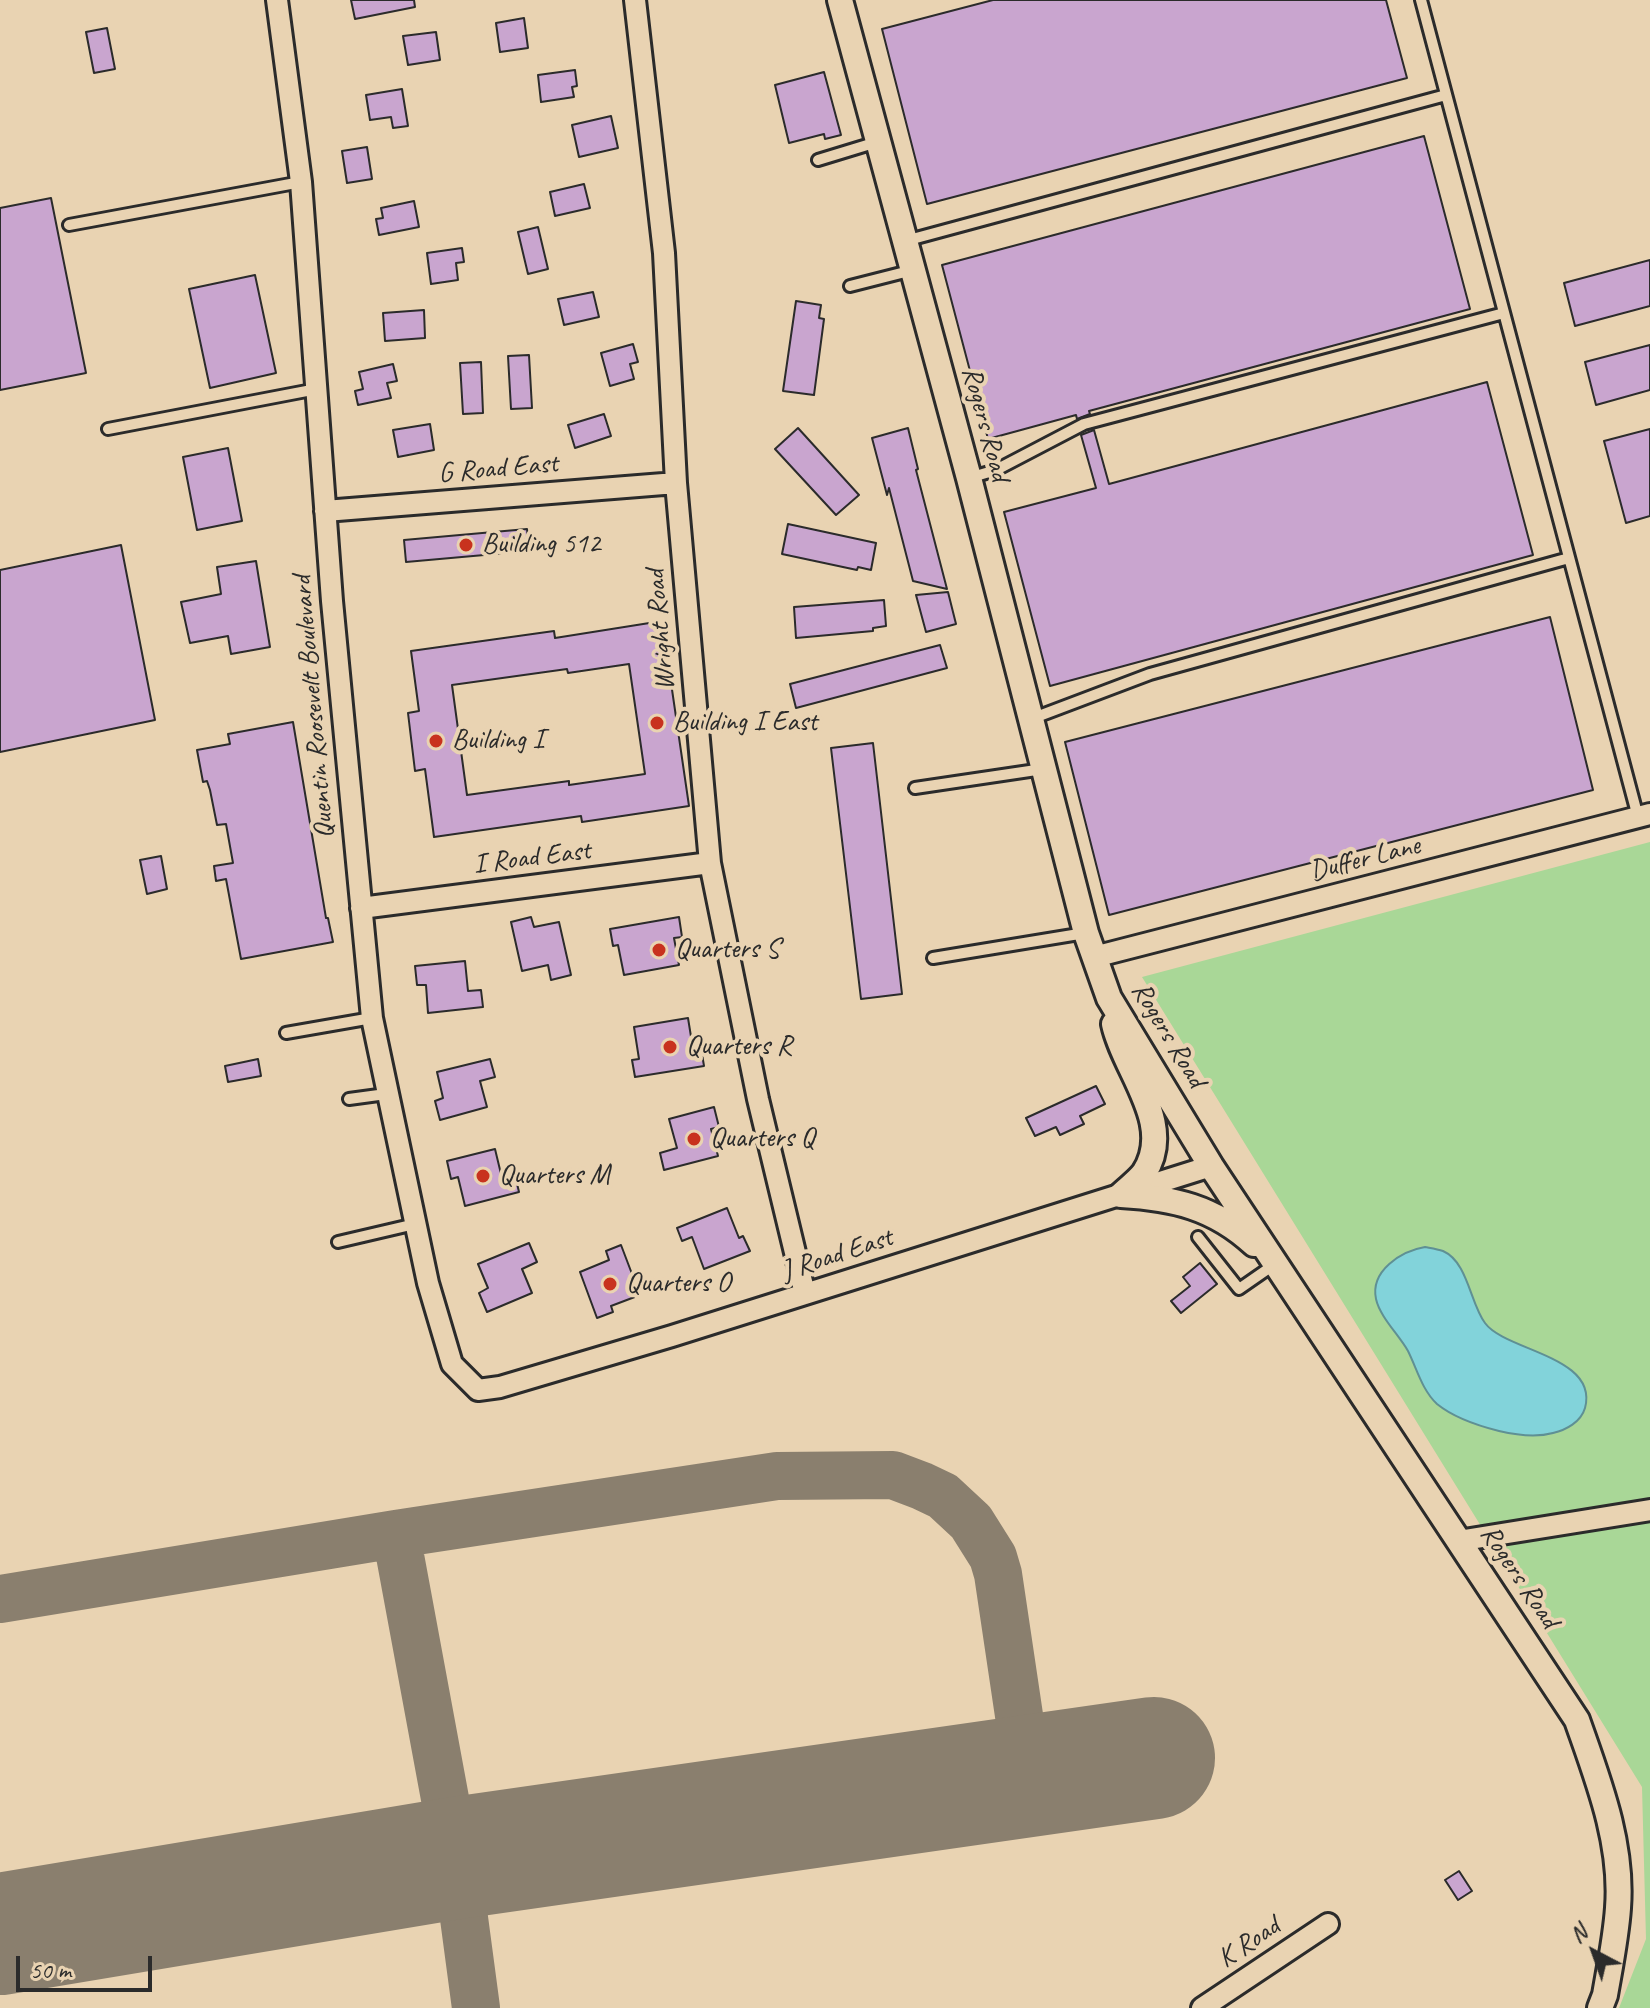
<!DOCTYPE html>
<html>
<head>
<meta charset="utf-8">
<style>
	body { margin:0 }
	#map { position:relative; width:1650px; height:2008px; overflow:hidden; background:#e9d3b2; font-family:Caveat,sans-serif }
	canvas { display:block }
	.north { position:absolute; left:1554px; top:1912px; width:80px; height:80px; -webkit-text-stroke:6px #e9d3b2; paint-order:stroke; rotate:319deg; font-size:22px; font-weight:700; line-height:32px; text-align:center; color:#2b2b2b }
	.north::after { content:''; display:block; margin:auto; width:28px; height:36px; background:#2b2b2b; clip-path:polygon(50% 0,100% 100%,50% 72%,0 100%) }
	.scale { position:absolute; left:16px; top:1956px; width:136px; height:36px; box-sizing:border-box; border:4px solid #2b2b2b; border-top:0; padding-left:10px; font-size:24px; line-height:28px; white-space:nowrap; color:#2b2b2b; -webkit-text-stroke:6px #e9d3b2; paint-order:stroke }
</style>
</head>
<body>
<div id="map">
<canvas width="1650" height="2008"></canvas>
<div class="north">N</div>
<div class="scale">50 m</div>
</div>
<script>
const context = document.querySelector('canvas').getContext('2d');
context.lineJoin = 'round';
function paint(path, color) { context.fillStyle = color; context.fill(path, 'evenodd'); }
function strokePath(path, color, width, dash) { context.strokeStyle = color; context.lineWidth = width; context.lineCap = dash ? 'butt' : 'round'; context.setLineDash(dash || []); context.stroke(path); }
function drawText(font, color, halo, rows, align = 'center') {
  context.font = font + ' Caveat,sans-serif'; context.lineWidth = 8; context.setLineDash([]); context.textBaseline = 'middle'; context.strokeStyle = halo; context.fillStyle = color; for (const [text, x, y, turn = 0] of rows) {
    context.save(); context.translate(x, y); context.rotate((+turn || 0) * Math.PI / 180); context.textAlign = isNaN(turn) ? turn : align; if (halo) context.strokeText(text, 0, 0); context.fillText(text, 0, 0); context.restore();
  }
}
paint(new Path2D(`
	M1650,842V2008H1619L1646,1939L1642,1787L1142,977Z`), '#a9d797');
const water = new Path2D(`
	M1425,1247C1430,1248 1437,1249 1443,1251C1468,1262 1470,1303 1485,1323C1505,1351 1599,1356 1585,1408C1581,1422 1566,1430 1553,1433C1535,1438 1516,1435 1499,1431C1479,1426 1453,1417 1437,1404C1422,1390 1417,1369 1408,1351C1399,1335 1380,1317 1376,1299C1370,1271 1401,1251 1425,1247Z`);
paint(water, '#82d3da');
strokePath(water, '#5f9094', 2);
strokePath(new Path2D(`
	M396,1534L456,1858L476,2008
	M0,1599L396,1534L777,1476L893,1475L922,1486L943,1496L971,1522L993,1557L998,1574L1028,1776`), '#8a7f6e', 48);
strokePath(new Path2D(`
	M0,1934L456,1858L1154,1758`), '#8a7f6e', 122);
const building = new Path2D(`
	M351,0H414L415,7L355,19Z
	M993,0H1386L1407,78L927,204L882,29Z
	M524,18L528,48L500,52L496,23Z
	M107,28L115,69L94,73L86,32Z
	M436,32L440,60L408,65L403,36Z
	M575,70L577,86L572,87L574,97L541,102L538,75Z
	M824,72L841,135L825,139L824,134L789,143L775,85Z
	M402,89L408,126L393,128L391,117L370,120L366,95Z
	M611,116L618,148L579,157L572,125Z
	M1424,136L1470,309L1089,411L1090,414L1077,419L1076,415L988,439L942,265Z
	M367,147L372,179L347,183L342,151Z
	M584,184L590,208L555,216L550,192Z
	M51,198L86,373L0,390V208Z
	M414,201L419,227L379,235L376,219L383,218L381,208Z
	M538,227L548,269L528,274L518,232Z
	M462,248L464,262L456,263L458,280L431,284L427,253Z
	M1650,260V306L1575,326L1564,283Z
	M255,275L276,373L210,388L189,289Z
	M593,292L599,317L564,325L558,299Z
	M796,301L821,305L819,318L824,319L814,395L783,391Z
	M424,310L425,338L385,341L383,313Z
	M633,344L638,362L630,364L634,379L610,386L601,353Z
	M1650,345V390L1596,405L1585,362Z
	M529,355L532,408L511,409L508,356Z
	M481,362L483,413L463,414L460,363Z
	M393,364L397,381L387,383L391,398L358,405L355,391L363,389L359,372Z
	M1487,382L1533,555L1050,686L1004,512L1096,488L1081,435L1094,430L1109,484Z
	M604,414L611,436L575,448L568,425Z
	M430,424L434,450L398,457L393,430Z
	M798,428L859,495L836,515L775,449Z
	M908,428L918,469L916,470L947,589L913,581L889,488L887,495L872,438Z
	M1650,429V516L1626,523L1604,441Z
	M228,448L242,521L197,530L183,457Z
	M788,524L876,543L871,570L858,567L857,570L782,554Z
	M527,529L529,551L406,562L404,540Z
	M121,545L155,720L0,752V570Z
	M256,561L270,647L231,654L228,636L190,643L181,602L221,594L217,567Z
	M948,592L956,624L926,632L916,595Z
	M884,600L886,626L873,628V631L796,638L794,607Z
	M1550,617L1593,790L1109,915L1065,742Z
	M662,621L689,806L582,822L581,816L434,837L425,769L415,771L408,713L419,711L411,651L554,631L555,638ZM629,664L645,774L569,785V781L467,795L452,685L567,669L568,673Z
	M940,645L947,668L796,708L790,684Z
	M293,722L326,918H328L333,942L241,959L226,879L216,881L214,866L233,863L226,824L217,825L210,790L207,781L203,782L197,750L230,744L228,734Z
	M873,743L902,994L861,999L831,748Z
	M161,856L167,889L147,894L140,860Z
	M531,917L534,927L559,922L571,975L551,980L548,965L522,971L511,922Z
	M679,917L682,937L674,938L679,965L624,975L618,945L613,946L610,929Z
	M465,961L468,991L481,990L483,1007L428,1013L426,985H417L415,966Z
	M688,1018L693,1049L701,1048L704,1066L635,1077L632,1060L639,1059L634,1027Z
	M258,1059L261,1076L228,1082L225,1066Z
	M490,1059L495,1077L480,1081L487,1107L440,1120L435,1101L443,1098L437,1072Z
	M1096,1086L1105,1104L1080,1116L1084,1124L1060,1135L1056,1127L1035,1136L1026,1118Z
	M714,1107L719,1127L711,1129L718,1156L664,1170L660,1153L677,1148L669,1119Z
	M495,1149L501,1174L514,1171L519,1192L465,1206L458,1177L451,1179L447,1161Z
	M727,1208L739,1238L743,1236L750,1251L704,1269L692,1237L682,1241L677,1228Z
	M529,1243L537,1262L522,1269L532,1293L487,1312L479,1293L488,1288L478,1264Z
	M621,1245L640,1295L611,1306L613,1312L597,1318L580,1272L609,1260L606,1251Z
	M1200,1263L1217,1284L1181,1313L1171,1301L1190,1286L1183,1277Z
	M1459,1871L1472,1891L1458,1900L1445,1880Z`);
paint(building, '#c9a5cf');
strokePath(building, '#2b2b2b', 2);
const service = new Path2D(`
	M1421,0L1638,817
	M818,160L877,142
	M69,225L301,182
	M905,241L1446,95
	M850,286L913,270
	M108,429L317,389
	M969,478L996,470L1084,424L1504,313
	M1031,719L1150,674L1569,558
	M915,788L1043,769
	M933,958L1085,933
	M286,1033L372,1018
	M349,1099L386,1094
	M1198,1237L1239,1289L1275,1264
	M338,1242L415,1224`);
const minor = new Path2D(`
	M277,0L301,182L332,601L372,1018L428,1283L452,1364L478,1390L500,1387L672,1336L1211,1166
	M635,0L664,253L676,483L710,863L758,1099L805,1294
	M325,511L676,483
	M361,908L710,863
	M1094,957L1650,814
	M1458,1541L1650,1510
	M1202,2008L1328,1924`);
const tertiary = new Path2D(`
	M840,0L969,478L1086,933L1109,998L1211,1166L1577,1720C1598,1780 1623,1843 1618,1908C1616,1937 1610,1966 1605,1995L1600,2008
	M1114,1024C1124,1071 1176,1124 1144,1173C1138,1181 1128,1188 1121,1195
	M1121,1195C1173,1198 1214,1207 1254,1244`);
strokePath(service, '#2b2b2b', 16);
strokePath(minor, '#2b2b2b', 26);
strokePath(tertiary, '#2b2b2b', 30);
strokePath(service, '#e9d3b2', 10);
strokePath(minor, '#e9d3b2', 20);
strokePath(tertiary, '#e9d3b2', 24);
for (const [x, y, r, color] of [
	[466,545,8,"#c8321e"],
	[657,723,8,"#c8321e"],
	[436,741,8,"#c8321e"],
	[659,950,8,"#c8321e"],
	[670,1047,8,"#c8321e"],
	[694,1139,8,"#c8321e"],
	[483,1176,8,"#c8321e"],
	[610,1284,8,"#c8321e"]
]) { const dot = new Path2D(); dot.arc(x, y, r, 0, 2 * Math.PI); context.fillStyle = color; context.fill(dot); strokePath(dot, '#e9d3b2', 3); }
drawText('28px', '#2b2b2b', '#e9d3b2', [
	["Rogers Road",985,424,75],
	["G Road East",498,469,-5],
	["Wright Road",661,630,-95],
	["Quentin Roosevelt Boulevard",314,707,-95],
	["I Road East",532,858,-7],
	["Duffer Lane",1365,859,-14],
	["Rogers Road",1168,1035,59],
	["J Road East",837,1255,-18],
	["Rogers Road",1519,1577,56],
	["K Road",1249,1943,-34]
]);
drawText('28px', '#2b2b2b', '#e9d3b2', [
	["Building 512",482,545],
	["Building I East",673,723],
	["Building I",452,741],
	["Quarters S",675,950],
	["Quarters R",686,1047],
	["Quarters Q",710,1139],
	["Quarters M",499,1176],
	["Quarters O",626,1284]
], 'left');
</script>
</body>
</html>
